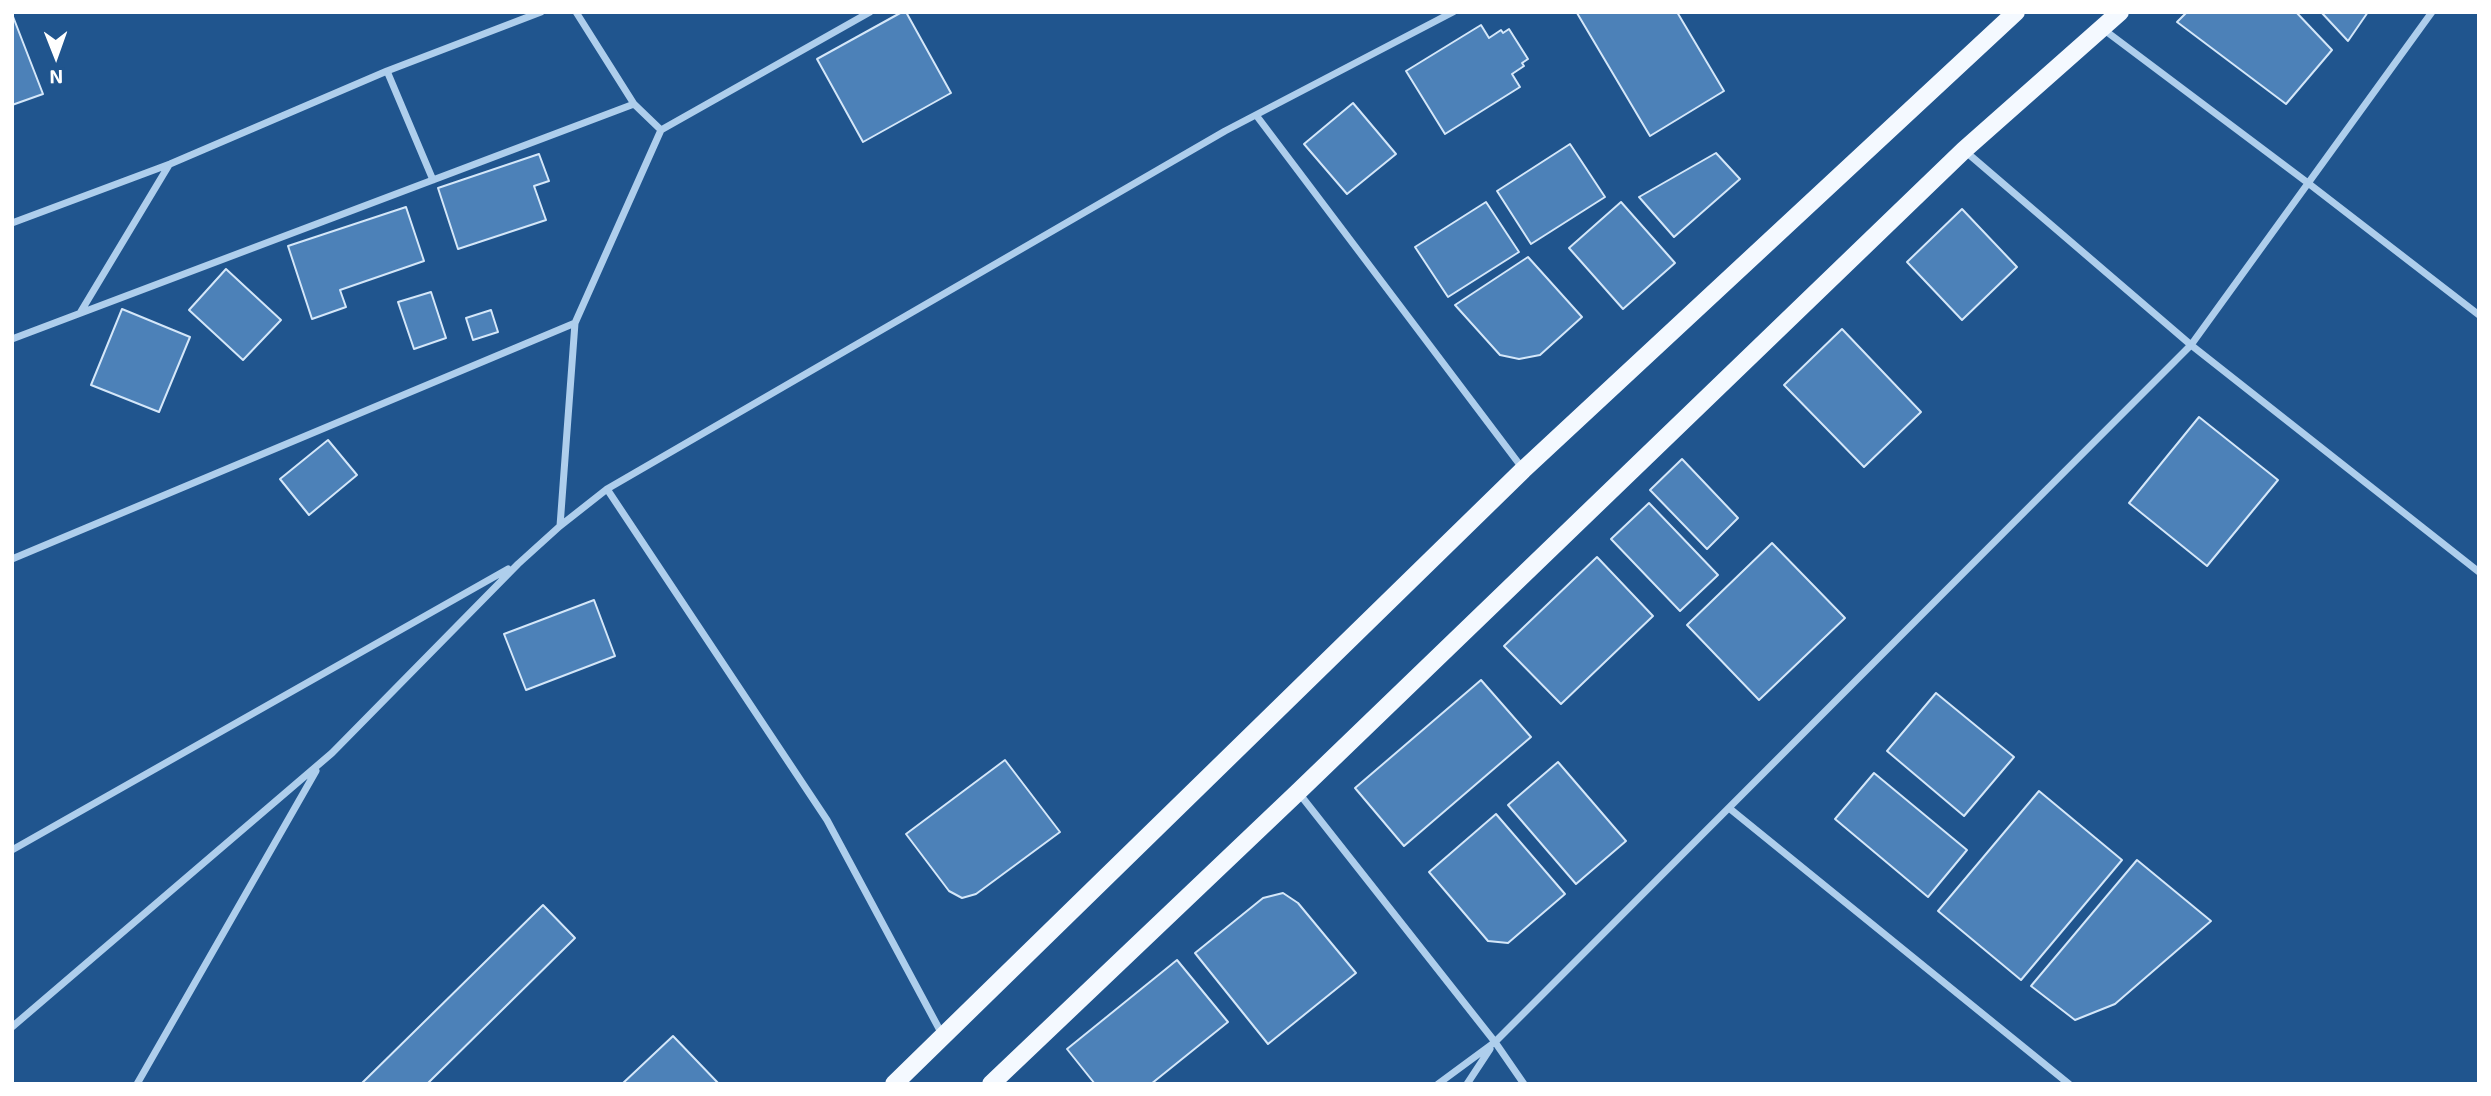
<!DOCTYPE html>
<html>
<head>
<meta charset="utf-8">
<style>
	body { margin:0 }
	#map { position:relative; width:2491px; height:1096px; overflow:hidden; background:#20558e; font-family:"Exo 2",sans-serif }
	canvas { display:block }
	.frame { position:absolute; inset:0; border:14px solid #fff; pointer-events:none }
	.north { position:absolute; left:21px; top:21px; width:70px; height:70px; -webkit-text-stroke:5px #20558e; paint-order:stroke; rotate:179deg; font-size:19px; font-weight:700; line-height:28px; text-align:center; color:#fff }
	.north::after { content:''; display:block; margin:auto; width:24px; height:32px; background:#fff; clip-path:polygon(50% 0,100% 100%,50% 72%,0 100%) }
</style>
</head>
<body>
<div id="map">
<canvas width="2491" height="1096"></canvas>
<div class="frame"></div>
<div class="north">N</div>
</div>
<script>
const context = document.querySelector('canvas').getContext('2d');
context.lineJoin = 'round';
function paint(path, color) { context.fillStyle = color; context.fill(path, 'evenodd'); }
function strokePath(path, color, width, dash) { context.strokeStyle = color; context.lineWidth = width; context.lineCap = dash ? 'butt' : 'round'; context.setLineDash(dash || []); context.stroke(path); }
const building = new Path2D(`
	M902,12H906L951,93L863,142L817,59Z
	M1677,12L1724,91L1650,136L1577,13Z
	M2187,12H2296L2332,50L2286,104L2177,22Z
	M2321,12H2368L2348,41Z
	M12,14L43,94L12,105Z
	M1481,25L1489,38L1501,30L1503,33L1509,29L1528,59L1522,63L1524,66L1512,74L1520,87L1445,134L1406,71Z
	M1353,103L1396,154L1347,194L1304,144Z
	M1570,144L1605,197L1531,244L1497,191Z
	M1716,153L1740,179L1674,237L1639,197Z
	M539,154L549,181L534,186L546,220L458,249L438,188Z
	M1486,202L1519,252L1448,297L1415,247Z
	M1621,202L1675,263L1623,309L1569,248Z
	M406,207L424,261L340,290L346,307L312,319L288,246Z
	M1962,209L2017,267L1962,320L1907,262Z
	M1528,257L1582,317L1540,355L1519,359L1500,355L1455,305Z
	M226,269L281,320L243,360L189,310Z
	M431,292L446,338L414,349L398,302Z
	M122,309L190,337L159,412L91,385Z
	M491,310L498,332L473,340L466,318Z
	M1842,329L1921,412L1864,467L1784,385Z
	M2199,417L2278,480L2207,566L2129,503Z
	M328,440L357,475L309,515L280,479Z
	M1682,459L1738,518L1707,549L1650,490Z
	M1649,503L1718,575L1680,611L1611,539Z
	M1772,543L1845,618L1759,700L1687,625Z
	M1597,557L1653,616L1561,704L1504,646Z
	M594,600L615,656L526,690L504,634Z
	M1481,680L1531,737L1404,846L1355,788Z
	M1936,693L2014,757L1964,816L1887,751Z
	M1005,760L1060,832L976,894L962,898L949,891L906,834Z
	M1558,762L1626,841L1576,884L1508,805Z
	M1874,773L1967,850L1928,897L1835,819Z
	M2039,791L2122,860L2021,980L1938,911Z
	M1496,814L1565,894L1508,943L1488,941L1429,872Z
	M2137,860L2211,921L2115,1004L2075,1020L2031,986Z
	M1283,893L1298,903L1356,973L1268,1044L1195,953L1263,898Z
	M543,905L575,938L427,1084H361Z
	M1177,960L1228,1022L1151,1084H1095L1067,1049Z
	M673,1036L719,1084H622Z`);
paint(building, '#4c81b8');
strokePath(building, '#d4e7f9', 2);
strokePath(new Path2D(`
	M576,12L634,104L661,130
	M2103,29L2308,183L2479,315
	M387,71L433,180
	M1256,115L1523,469
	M1965,151L2191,345L2479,572
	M12,223L170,164L387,71L541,12
	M80,313L169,165
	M12,339L634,104
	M607,489L827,820L943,1036
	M560,526L607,489L1225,131L1453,12
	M12,559L575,323
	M1298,792L1495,1042L1524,1084
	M1729,808L2069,1084
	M12,850L508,569
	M12,1027L332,753L518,564L560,526L575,323L661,130L870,12
	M137,1084L316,771
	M1438,1084L1495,1042L2191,345L2432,12
	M1467,1084L1490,1049`), '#aeceec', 7);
strokePath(new Path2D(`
	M894,1084L1523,470L2016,12
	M991,1084L1298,792L1964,150L2120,12`), '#f4f9ff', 18);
</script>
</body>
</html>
